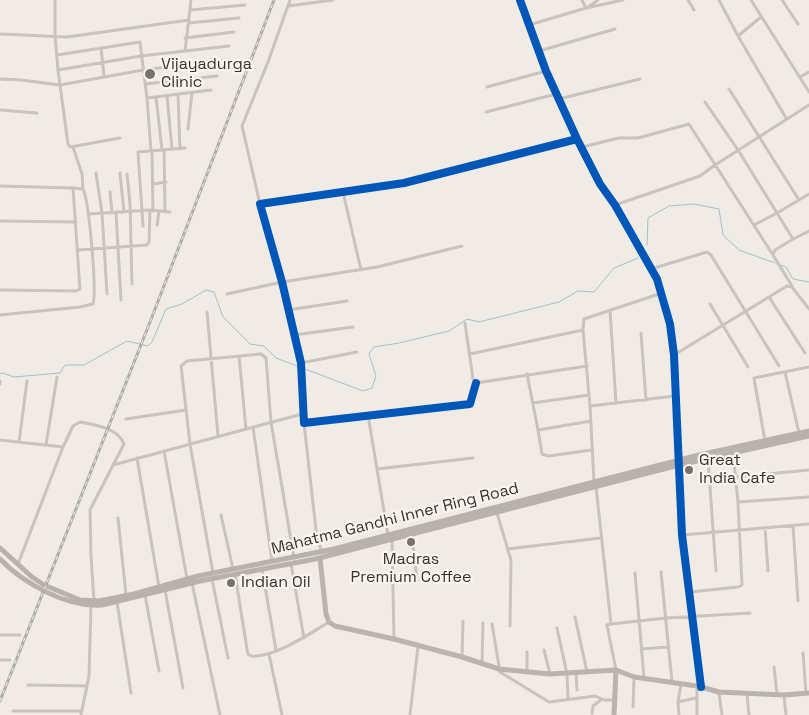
<!DOCTYPE html>
<html>
<head>
<meta charset="utf-8">
<style>
	body { margin:0 }
	canvas { display:block; background:#f0ebe5 }
</style>
</head>
<body>
<canvas width="809" height="715"></canvas>
<script>
const context = document.querySelector('canvas').getContext('2d');
context.lineJoin = 'round';
function strokePath(path, color, width, dash) { context.strokeStyle = color; context.lineWidth = width; context.lineCap = dash ? 'butt' : 'round'; context.setLineDash(dash || []); context.stroke(path); }
function drawText(font, color, halo, rows, align = 'center') {
  context.font = font + ' "Space Grotesk",sans-serif'; context.lineWidth = 4.5; context.setLineDash([]); context.textBaseline = 'middle'; context.strokeStyle = halo; context.fillStyle = color; for (const [text, x, y, turn = 0] of rows) {
    context.save(); context.translate(x, y); context.rotate((+turn || 0) * Math.PI / 180); context.textAlign = isNaN(turn) ? turn : align; if (halo) context.strokeText(text, 0, 0); context.fillText(text, 0, 0); context.restore();
  }
}
strokePath(new Path2D(`
	M647,245L648,218L669,206L694,204L719,209L723,235L739,250L775,263
	M781,265L786,267L793,279L809,282
	M0,374L3,373L14,377L60,373L65,365H84L127,341L148,346L152,342L166,309L182,304L206,290L214,292L223,317L250,344L264,346L276,358L363,391L372,388L376,376L369,354L374,347L399,343L449,331L467,319L479,322L559,302L578,291L594,292L614,268L638,258`), '#a1c2c1', 1);
strokePath(new Path2D(`
	M55,0V36L58,70L141,56L229,46
	M520,0L546,71L577,139L600,184L615,205L657,279L670,324L674,355L682,535L701,687
	M582,0L586,8
	M688,0L694,10
	M719,0L738,36
	M751,0L809,92
	M782,0L798,24
	M288,6L333,0
	M588,7L598,0
	M190,10L245,5
	M761,17L738,36L786,118
	M189,23L239,18
	M529,25L586,8L623,0
	M0,34L67,37L189,20
	M185,38L234,32
	M101,48L104,76
	M185,51L191,0
	M539,51L615,29
	M57,55L140,42L147,98L151,151
	M800,77L809,72
	M0,79L21,80L60,85L58,70
	M145,84L217,76
	M487,87L546,71
	M729,89L799,200
	M178,94L180,149
	M167,96L172,149
	M156,97L162,150
	M147,98L211,90
	M559,99L640,79
	M705,102L738,150L777,213L809,194
	M0,110L37,113
	M486,112L556,94
	M188,129L192,93
	M120,138L70,147L68,144L60,85L143,70L225,60
	M73,147L82,174L83,189
	M582,147L619,138H638L689,124L773,255
	M164,150L165,212
	M152,151L153,211
	M96,173L102,213L107,294
	M120,173L124,212
	M127,174L130,204L132,284
	M153,184L166,182
	M0,186L73,188L80,289L76,291L0,290
	M110,192L112,213
	M343,192L361,270
	M260,204L242,126L268,62L290,0
	M615,205L700,176L715,165L809,105
	M116,212L121,300
	M88,214L150,210L170,212
	M0,221L76,222
	M157,225L159,211
	M754,225L777,213L793,239L775,250L773,255L792,286
	M143,226L138,152L185,148
	M793,239L809,231
	M77,250L147,245L149,242L150,210
	M651,269L707,252L711,255L779,366
	M662,293L584,319L583,330L590,406L675,396
	M227,294L282,282L377,267L462,246
	M769,297L805,353
	M710,304L748,367
	M288,310L347,301
	M610,310L616,403
	M207,312L218,436
	M0,315L80,307L93,304C97,290 89,201 83,189L73,188
	M465,323L473,379L476,383L587,366
	M641,333L646,400
	M294,335L353,327
	M470,354L583,330
	M674,355L787,286L792,287L809,309
	M239,356L246,429
	M301,363L357,352
	M785,372L799,433
	M527,374L538,430
	M476,383L470,404L304,423L301,363L282,282L260,204L404,183L577,139
	M0,384V381
	M533,403L589,395
	M590,406L594,482
	M368,415L388,535
	M126,419L186,410
	M591,421L538,430L542,454L548,456L592,450
	M304,423L317,539L322,552
	M253,427L272,561
	M0,440L63,447
	M765,441L754,378L809,367
	M19,442L27,381
	M46,445L57,377
	M164,451L187,579
	M733,453L738,502
	M137,458L159,587
	M708,459L716,571
	M113,465L302,414
	M377,469L473,458
	M736,477L809,470
	M596,487L611,624L666,618L750,613
	M497,513L511,560L510,626
	M221,515L233,569
	M118,518L126,595
	M793,526L798,601
	M765,528L768,571
	M412,535L417,581
	M682,535L809,524
	M392,540L394,639
	M507,549L601,538
	M18,564L63,447L73,426L80,422C95,425 118,428 124,444L90,510L91,556L94,601
	M291,564L304,638
	M262,569L276,650
	M661,572L672,682
	M213,573L190,444L181,366L187,361L261,354L266,358L271,422L294,558
	M635,573L644,678
	M235,574L247,649L248,654L251,656C272,659 311,633 329,622
	M212,579L228,658
	M192,583L220,715
	M165,590L183,688
	M690,592L738,587L742,585L738,502L809,497
	M145,595L159,671
	M117,602L131,693
	M575,617L587,672
	M492,624L500,672L549,702L595,696L604,700H615
	M611,624L607,625L616,670
	M557,628L567,674L568,699
	M0,635H20
	M641,649L668,647
	M544,650L550,674
	M527,652V673
	M803,653L806,693
	M269,654L282,715
	M462,657L463,621
	M0,660H10
	M482,663L483,623
	M774,667L777,694
	M576,673L577,690
	M28,685L87,686
	M719,693L722,715
	M747,694L749,715
	M784,696L786,715
	M678,702L696,698
	M633,707L634,678
	M13,711H81
	M592,713L593,706L602,699
	M81,715L89,676L91,606
	M410,715L418,646
	M679,715L678,702L681,684
	M697,715V686`), '#c9c3be', 3);
strokePath(new Path2D(`
	M320,558L326,614L329,622L335,626L394,639L462,657L499,669L550,674L616,670L634,677L697,686L719,692L784,695L809,693
	M614,715L616,670`), '#bab3ae', 5);
strokePath(new Path2D(`
	M0,548L32,577L44,585L80,600L99,601L134,594L198,576L334,549L699,455L809,431
	M0,559C23,583 67,608 102,605L200,581L315,559L679,465L809,436`), '#b8b1ad', 5);
const rail = new Path2D(`
	M0,701L152,317L274,0`);
strokePath(rail, '#b1aca8', 3);
strokePath(rail, '#fbf5ee', 1, [4]);
strokePath(new Path2D(`
	M520,0L546,71L577,139L600,184L615,205L657,279L670,324L674,355L682,535L701,687
	M476,383L470,404L304,423L301,363L282,282L260,204L404,183L577,139`), '#0057b8', 8);
for (const [x, y, r, color] of [
	[150,74,6,"#7a716c"],
	[689,470,5,"#7a716c"],
	[411,542,5,"#7a716c"],
	[231,583,5,"#7a716c"]
]) { const dot = new Path2D(); dot.arc(x, y, r, 0, 2 * Math.PI); context.fillStyle = color; context.fill(dot); strokePath(dot, '#fbf5ee', 2); }
drawText('16px', '#3b302b', '#fbf5ee', [
	["Vijayadurga",161,65],
	["Clinic",161,83],
	["Great",699,461],
	["India Cafe",699,479],
	["Madras",411,560,"center"],
	["Premium Coffee",411,578,"center"],
	["Indian Oil",241,583]
], 'left');
drawText('16px', '#3b302b', '#fbf5ee', [
	["Mahatma Gandhi Inner Ring Road",395,519,-14]
]);
</script>
</body>
</html>
